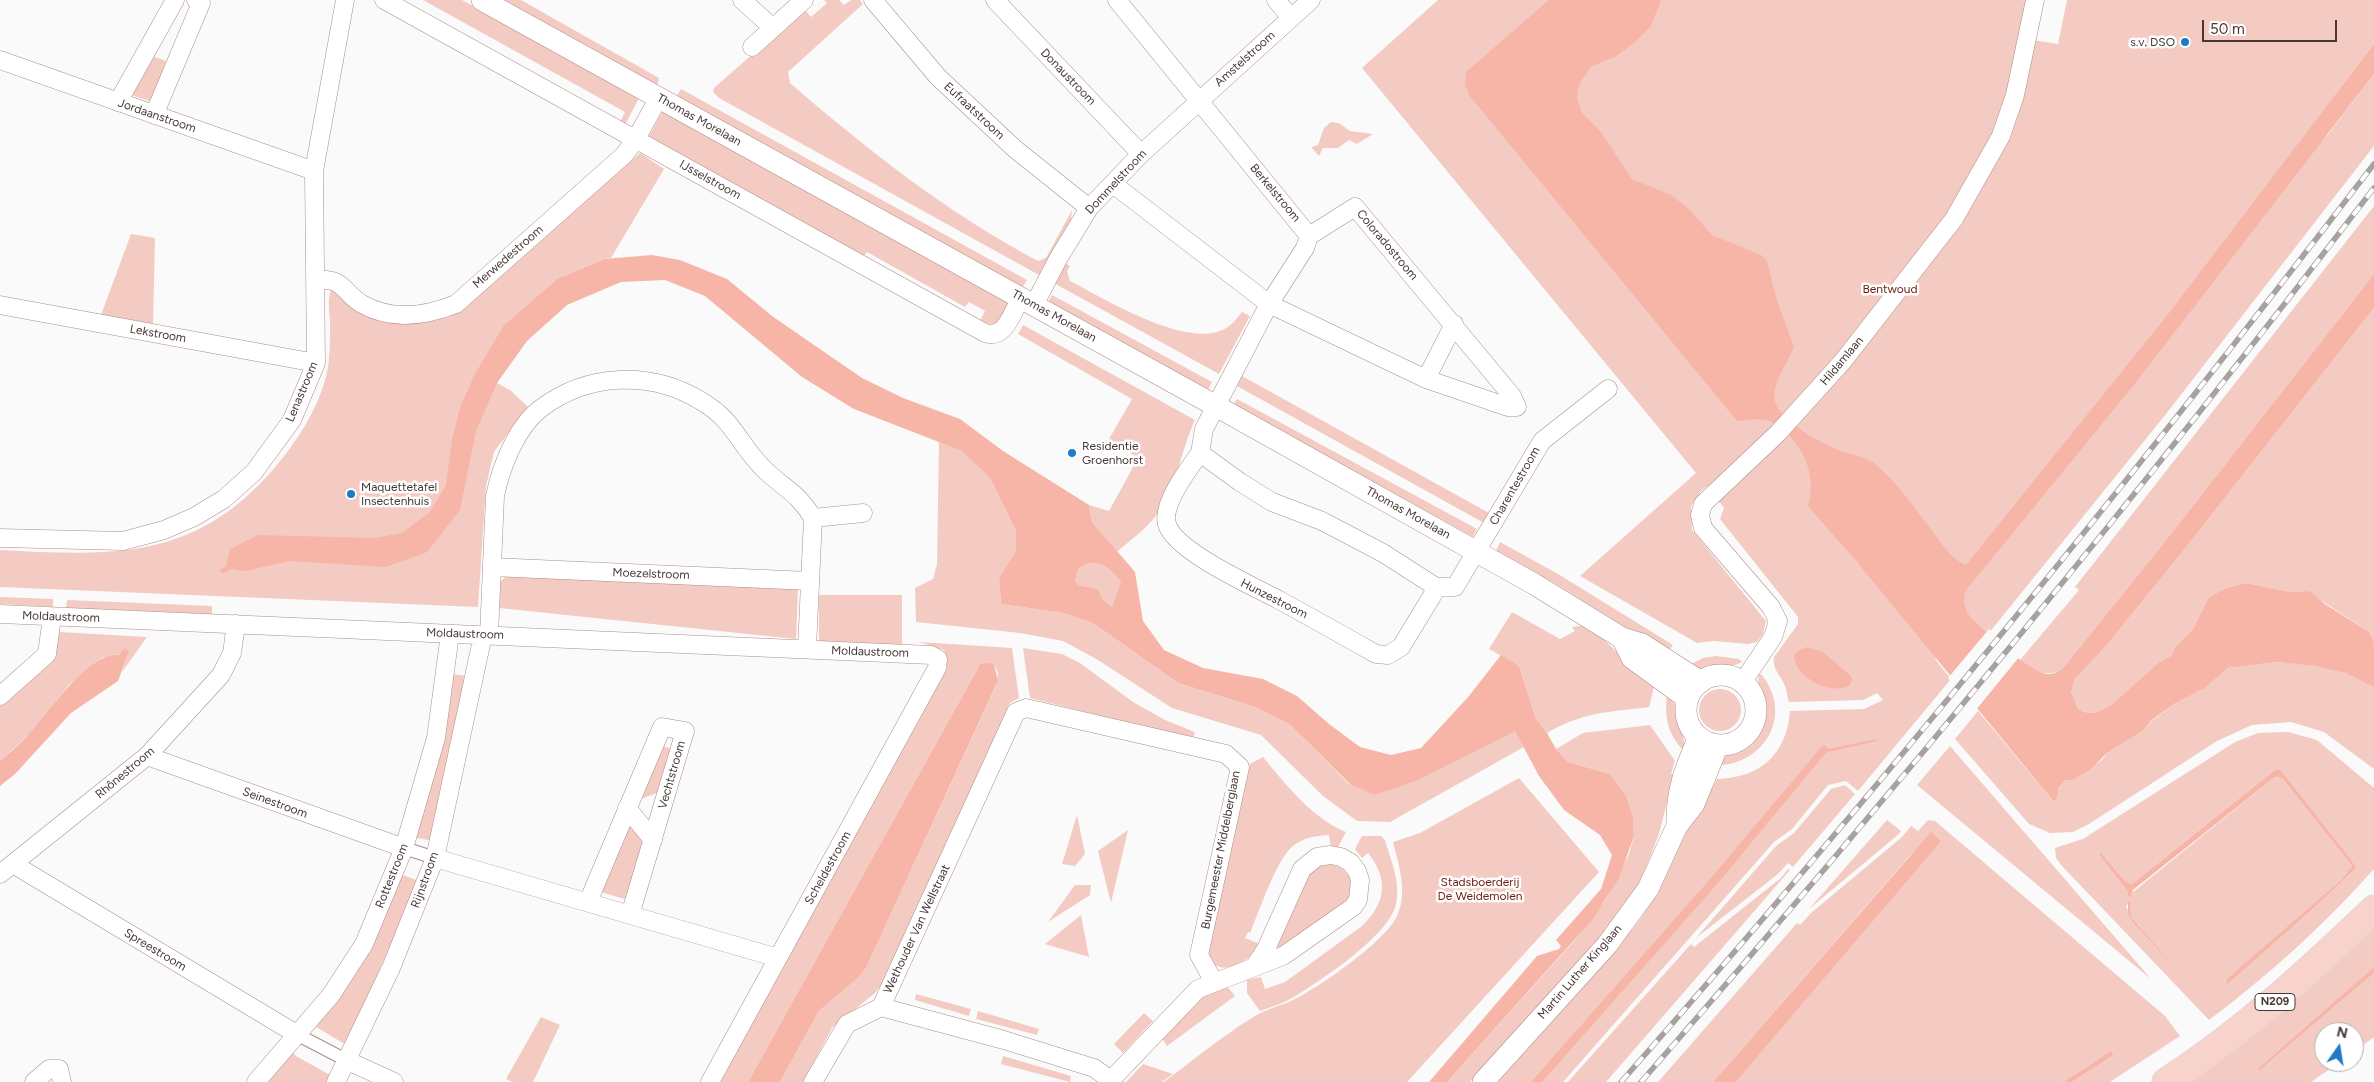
<!DOCTYPE html>
<html>
<head>
<meta charset="utf-8">
<style>
	body { margin:0 }
	#map { position:relative; width:2374px; height:1082px; overflow:hidden; background:#fafafa; font-family:Figtree,sans-serif }
	canvas { display:block }
	.north { position:absolute; left:2314px; top:1022px; width:50px; height:50px; box-sizing:border-box; background:#fff; border:1px solid #b5afae; border-radius:50%; rotate:13deg; font-size:14px; font-weight:700; line-height:20px; text-align:center; color:#463835 }
	.north::after { content:''; display:block; margin:auto; width:18px; height:22px; background:#1d7bc7; clip-path:polygon(50% 0,100% 100%,50% 72%,0 100%) }
	.scale { position:absolute; left:2202px; top:20px; width:135px; height:22px; box-sizing:border-box; border:2px solid #463835; border-top:0; padding-left:6px; font-size:15px; line-height:18px; white-space:nowrap; color:#463835; -webkit-text-stroke:4px #fff; paint-order:stroke }
</style>
</head>
<body>
<div id="map">
<canvas width="2374" height="1082"></canvas>
<div class="north">N</div>
<div class="scale">50 m</div>
</div>
<script>
const context = document.querySelector('canvas').getContext('2d');
context.lineJoin = 'round';
function paint(path, color) { context.fillStyle = color; context.fill(path, 'evenodd'); }
function strokePath(path, color, width, dash) { context.strokeStyle = color; context.lineWidth = width; context.lineCap = dash ? 'butt' : 'round'; context.setLineDash(dash || []); context.stroke(path); }
function drawText(font, color, halo, rows, align = 'center') {
  context.font = font + ' Figtree,sans-serif'; context.lineWidth = 5; context.setLineDash([]); context.textBaseline = 'middle'; context.strokeStyle = halo; context.fillStyle = color; for (const [text, x, y, turn = 0] of rows) {
    context.save(); context.translate(x, y); context.rotate((+turn || 0) * Math.PI / 180); context.textAlign = isNaN(turn) ? turn : align; if (halo) context.strokeText(text, 0, 0); context.fillText(text, 0, 0); context.restore();
  }
}
paint(new Path2D(`
	M423,0H462L639,98L625,125L620,122L625,112Z
	M502,0H521L659,78L657,86Z
	M824,0H839L844,5L851,0H860L863,4L788,72L790,83C869,151 946,212 1038,261L1046,258L1072,210L1071,220L1039,275L719,98L713,92L714,88L804,9L811,17L827,3Z
	M1438,0H2027L2020,38L2058,44L2067,0H2374V44L2307,133L2326,137L2374,74V146L2166,414L1989,633L1935,659L1951,679L1858,791L1846,781L1828,785L1792,829L1774,842L1563,1082H1497L1637,924L1651,903L1707,787L1712,789L1717,779C1759,778 1787,755 1790,711L1864,709L1883,700L1877,693L1863,700L1789,702C1787,697 1787,691 1785,686C1781,675 1772,670 1774,657L1798,624V617L1720,519L1724,508L1707,486L1701,491L1691,506L1692,530L1766,621L1763,634L1757,642L1748,644L1714,641L1697,643L1580,576L1696,473L1362,68Z
	M150,55L166,61L152,102L128,94Z
	M681,89L1027,280L1022,288L676,97Z
	M663,110L1010,303L1001,320L994,325L980,321L985,311L969,302L965,307L867,252L864,256L648,138Z
	M1331,122L1339,123L1350,131L1373,134L1357,144L1349,140L1338,148H1323L1319,156L1311,147L1318,145L1324,128Z
	M640,153L664,169L611,258L604,259L557,279L504,325L497,383L510,390L528,407L494,452L486,486L478,607L0,587V550C114,556 196,561 276,466C298,440 317,410 326,377C330,362 330,341 330,324C330,314 327,300 331,290L380,320L425,323L449,317L484,291Z
	M2374,206V274L2159,549L2062,669C2048,679 2033,670 2020,660L2079,590L2075,587Z
	M131,234L155,238L153,325L101,315Z
	M1065,263L1070,266L1067,271L1070,281C1105,299 1189,351 1226,328C1232,325 1238,317 1242,312L1250,316L1219,374L1052,282Z
	M1052,295L1212,382L1208,390L1048,302Z
	M2374,308V642L2369,632L2307,591L2290,592L2246,583L2226,588L2209,597L2193,629L2175,647L2171,656L2159,662L2110,706L2094,713L2084,712L2077,708L2073,702L2071,692L2075,679L2106,646L2184,550Z
	M1023,325L1195,420C1181,450 1176,490 1155,517C1145,530 1129,541 1117,552L1092,522L1089,505L1109,511L1138,458L1109,439L1132,399L1018,334Z
	M1242,376L1489,513L1484,523L1237,386Z
	M1237,399L1477,529L1473,537L1233,405Z
	M939,442L962,450L990,478L1016,531V551L999,578L1001,604L1063,613L1093,623L1178,683L1255,707L1289,724L1349,784L1515,730L1524,747L1390,822L1357,821L1323,796L1261,735L1172,708L1098,660L1063,641L1020,633L916,622L915,588L933,579L937,564Z
	M1500,542L1558,574L1673,645L1667,653L1556,584L1496,551Z
	M1088,563C1104,563 1114,570 1122,583L1112,607L1103,600L1098,589L1078,585L1075,580L1079,568Z
	M506,576L798,589L796,639L499,608L501,581Z
	M819,595H902V644L819,643Z
	M0,597L53,599V607L0,604Z
	M67,600L212,606V614L66,608Z
	M1512,612L1560,639L1575,631L1572,627L1586,625L1597,633L1654,687L1649,707C1609,712 1583,712 1547,733L1536,719L1519,666L1489,649Z
	M59,632L147,637L122,672L129,652L102,658L69,685L27,736L0,761V704L56,648Z
	M919,642L1012,648L1019,698L1010,703L883,982L875,993L832,1028L803,1082H780L819,1011L858,978L866,968L996,686L998,673L994,664L978,668L748,1082H718L947,668V657L944,650Z
	M1023,648L1062,654L1080,663L1133,702L1165,720L1195,732L1193,739L1030,698Z
	M1716,656L1739,659L1742,662C1725,671 1706,672 1689,665L1703,658Z
	M2277,662C2309,665 2347,667 2374,687V769L2324,732L2291,722L2252,725L2217,741L2089,824L2073,832L2050,833L2029,824L1955,739L1978,711L2054,802L2058,796V789L2065,780H2072L2102,760L2107,753L2143,731L2152,721L2174,704L2205,688L2228,668Z
	M1759,673C1766,677 1770,688 1773,696C1784,732 1753,766 1717,765C1734,744 1760,745 1762,712C1763,698 1756,687 1759,673Z
	M451,674L468,676L432,841L414,837Z
	M1699 710a21 21 0 1 1 42 0a21 21 0 1 1-42 0Z
	M1667,695C1678,703 1686,738 1684,751C1668,735 1664,717 1667,695Z
	M1650,725L1675,761L1671,774L1674,775L1659,834L1640,883L1605,931L1470,1082H1447L1574,941L1605,901L1629,854L1634,836L1633,816L1626,795L1610,774L1568,762L1556,749L1583,733Z
	M2288,732L2317,740L2374,788V869C2324,925 2269,975 2209,1020L2062,866L2056,858L2055,848L2083,839L2235,742L2258,733ZM2276,769L2355,865V869L2314,908L2228,984L2229,978L2342,879L2352,866L2282,778L2275,777L2133,892L2101,853L2126,882L2132,884ZM2130,902L2131,917L2190,984L2134,924L2126,906Z
	M658,744L674,750L662,791L633,802Z
	M1950,746L2151,979L1917,785Z
	M1263,757C1286,785 1312,818 1346,832L1338,847L1331,848L1329,835C1316,836 1304,837 1293,846C1277,858 1259,912 1250,933L1248,932L1245,938L1260,944C1253,957 1231,973 1217,966C1212,964 1209,958 1206,954L1250,764Z
	M1519,778L1599,872L1407,1082H1164C1192,1061 1220,1038 1250,1019C1263,1010 1277,1007 1291,1001C1317,989 1386,941 1397,916C1408,892 1399,866 1393,842L1420,833Z
	M1845,785L1855,794L1793,867L1788,863L1778,874L1696,938L1776,846L1794,833L1831,789Z
	M1077,815L1085,854L1075,866L1062,864Z
	M627,819L645,845L628,900L597,891Z
	M1887,820L1901,831L1899,834L1809,909Z
	M1928,820L1935,821L2165,1016L2180,1036L2110,1082H2072L2114,1055L2111,1051L2063,1082H1736L1940,841L1913,852L1713,1082H1658L1797,923L1800,925L1811,913L1902,837L1911,826L1918,831Z
	M1128,830L1111,903L1098,851Z
	M1362,836H1381L1385,840C1391,862 1401,881 1396,904C1390,935 1319,982 1292,998C1282,1004 1270,1007 1260,1011L1247,993V980L1261,977L1265,989L1285,982L1362,926C1386,903 1389,879 1368,853L1362,858L1355,849Z
	M1327,863C1340,866 1347,871 1354,883L1348,901L1278,949L1277,944C1287,921 1301,868 1327,863Z
	M1788,869L1790,870L1606,1082H1568L1691,944L1694,947L1781,878Z
	M400,874L419,881L346,1045L313,1025Z
	M1075,885H1091L1090,895L1048,922Z
	M1081,915L1089,957L1045,944Z
	M2374,926V967L2260,1070L2374,973V1037L2354,1052V1032H2324V1062H2340L2311,1082H2185Z
	M1226,985L1235,996L1167,1046L1161,1037L1203,995Z
	M916,994L971,1009L969,1016L915,1000Z
	M978,1011L1039,1029L1037,1035L976,1019Z
	M1144,1013L1153,1021L1123,1053L1114,1044Z
	M541,1017L560,1025L533,1082H513L506,1079Z
	M291,1050L296,1056L330,1075L326,1082H262Z
	M1003,1056L1071,1076L1070,1082L1001,1064Z
	M1143,1064L1173,1074L1162,1082H1126Z`), '#f4cbc2');
paint(new Path2D(`
	M1549,0H1661L1651,26L1635,42L1615,57L1592,66L1583,78L1578,89L1577,98L1582,113L1601,132L1632,179L1671,195L1688,208L1712,235L1761,255L1767,261L1777,301L1794,347C1788,363 1769,386 1776,404C1783,422 1822,444 1840,451C1851,455 1866,456 1875,464C1896,481 1913,506 1930,528C1941,541 1949,558 1966,565L2169,313L2374,44V74L2133,386L1967,589C1962,596 1964,608 1969,615C1978,627 2033,674 2048,674C2054,674 2057,672 2062,669L2159,549L2374,274V308L2184,550L2106,646L2075,679L2071,692L2077,708L2084,712L2094,713L2110,706L2159,662L2171,656L2175,647L2193,629L2209,597L2226,588L2246,583L2290,592L2307,591L2312,593L2325,604L2369,632L2374,642V687L2346,673L2315,666L2277,662L2228,668L2205,688L2174,704L2152,720L2143,731L2107,753L2090,770L2072,780H2065L2058,789V796L2054,802L1857,562L1808,506C1818,474 1801,438 1772,422C1762,417 1748,420 1737,421L1469,95L1465,85L1466,72Z
	M652,255L680,260L727,279L772,316L862,378L903,398L960,419L1003,451L1089,505L1092,522L1135,572L1143,621L1164,650L1203,668L1263,679L1297,696L1329,724L1360,747L1391,755L1421,748L1469,696L1501,655L1519,666L1536,719L1547,733L1556,749L1568,762L1610,774L1626,795L1633,816L1634,836L1619,878L1593,919L1447,1082H1429L1537,956L1559,949L1561,946L1556,940L1601,889L1612,855L1600,835L1564,810L1539,776L1515,731L1415,781L1375,795L1350,784L1289,724L1255,707L1178,683L1093,623L1063,613L1001,604L999,578L1016,551V531L990,478L962,451L854,409L802,377L705,296L665,280L621,282L567,305L527,341L497,383L476,431L460,510L427,552L386,567L290,561L245,571L232,569L223,574L219,570L226,566L230,549L258,535L375,538L402,533L430,512L446,485L452,439L461,405L475,374L504,325L557,279L604,259ZM1088,563C1104,563 1113,570 1121,582L1112,607L1103,600L1098,589L1078,585L1075,580L1079,568Z
	M1807,647L1823,652L1850,675L1852,679L1850,685C1834,696 1795,679 1794,656L1798,651Z
	M125,648L129,652L118,681L71,713L15,774L0,786V761C9,753 20,744 28,735C46,715 90,651 119,655Z
	M987,663L994,664L998,681L866,968L858,978L819,1011L780,1082H748L978,668L980,664Z
	M1876,739L1877,741L1828,752L1824,755L1718,883L1542,1082H1531L1711,878L1822,746L1825,745L1829,749Z
	M2276,769L2281,771L2289,781L2355,865V869L2314,908L2228,984L2226,982L2228,978L2342,879L2352,866L2282,778L2275,777L2133,890L2130,896H2128V891L2099,854L2101,853L2126,882L2132,884Z
	M1931,832L1941,841L1736,1082H1713Z
	M2128,902H2130L2131,917L2190,984L2134,924L2128,914Z
	M2374,967V973L2260,1070L2258,1069Z
	M2111,1051L2114,1055L2072,1082H2063Z`), '#f7b5a7');
paint(new Path2D(`
	M1989,629L2020,656L1975,711L1948,678Z`), '#fafafa');
const pedestrian = new Path2D(`
	M404,848L435,858
	M298,1035L348,1061`);
const minor = new Path2D(`
	M384,0L985,333C1005,340 1013,312 1021,297
	M742,0L773,28
	M873,0L938,77L1015,149L1089,208
	M995,0L1141,154
	M1117,0L1309,236L1305,248L1269,304L1204,429L1200,453L1240,482L1272,502L1322,521L1383,553L1436,587H1455L1542,441L1608,389
	M1276,0L1291,18
	M752,47L804,0
	M0,60L314,171
	M118,102L175,0
	M154,115L201,3L196,0
	M1113,184L1269,304L1426,379L1508,407H1517L1512,396L1355,207L1309,236
	M317,280C345,278 342,292 362,304C392,321 426,316 456,304L624,155L636,139L659,97
	M0,305L316,363
	M1034,305L1058,259L1089,208L1141,154L1311,0
	M1426,379L1454,324
	M1200,453C1189,468 1161,505 1167,524C1174,551 1255,587 1279,600C1312,618 1344,636 1376,654L1388,655L1401,647L1432,596L1436,587
	M813,518L863,513
	M0,538L123,541L164,530L194,517L224,499L254,472L292,420L316,363L314,171L345,0
	M492,567L810,581
	M0,614L931,655L938,659L937,668L710,1082
	M489,635L495,496C501,467 516,428 540,409C587,373 651,370 701,401C734,420 738,443 762,467C782,488 797,491 813,518L807,649
	M1742,683L1773,637L1778,621L1771,607L1703,528L1700,515L1703,504L1778,433L1843,361L1954,219L2001,136L2015,95L2035,0
	M0,696L47,654L52,617
	M147,756L404,848
	M627,808L653,840
	M435,858L778,958
	M13,864L298,1035
	M0,874L147,756L221,675L232,653L236,624
	M588,902L662,727L685,731L630,915
	M348,1061L394,1082
	M1111,1080L1094,1068L1004,1040L881,1007L1016,712L1026,708L1226,754L1240,767L1199,955L1214,982
	M34,1082L49,1069H59L62,1082
	M256,1082L331,995L364,944L404,848L436,738L450,634
	M336,1082L391,968L435,858L483,635
	M813,1082L847,1024L881,1007
	M1109,1082L1198,989L1283,956L1353,907L1358,900L1360,880L1357,871L1351,863L1341,857L1330,855L1317,857L1302,869L1266,949L1254,967`);
const tertiary = new Path2D(`
	M482,0L1216,406L1534,584L1622,638L1642,644L1701,682
	M1622,638L1632,658L1688,699
	M1686 710a35 35 0 1 1 70 0a35 35 0 1 1-70 0Z
	M1677,826C1676,791 1685,769 1699,737
	M1483,1082L1607,945L1648,889L1677,826L1694,804L1718,745`);
const primary = new Path2D(`
	M2166,1082C2243,1032 2308,972 2374,909`);
strokePath(pedestrian, '#ac8d86', 14);
strokePath(minor, '#ac8d86', 19);
strokePath(tertiary, '#ac8d86', 22);
strokePath(primary, '#dad7d7', 29);
strokePath(pedestrian, '#fff', 12);
strokePath(minor, '#fff', 18);
strokePath(tertiary, '#fff', 21);
strokePath(primary, '#f7d3cc', 28);
const rail = new Path2D(`
	M1621,1082C1883,785 2133,478 2374,164
	M1641,1082C1895,792 2140,494 2374,188`);
strokePath(rail, '#a7a19f', 5.5);
strokePath(rail, '#fff', 4, [11]);
for (const [x, y, r, color] of [
	[2185,42,5,"#1d7bc7"],
	[1072,453,5,"#1d7bc7"],
	[351,494,5,"#1d7bc7"]
]) { const dot = new Path2D(); dot.arc(x, y, r, 0, 2 * Math.PI); context.fillStyle = color; context.fill(dot); strokePath(dot, '#fff', 2); }
for (const [x, y, w] of [
	[2275,1002,40]
]) { const box = new Path2D(); box.roundRect(x - w / 2, y - 8.5, w, 17, 4); context.fillStyle = '#fff'; context.fill(box); strokePath(box, '#463835', 1); }
drawText('bold 11px', '#463835', null, [
	["N209",2275,1002]
]);
drawText('12px', '#463835', '#fff', [
	["s.v. DSO",2175,42,"right"],
	["Residentie",1082,446],
	["Groenhorst",1082,460],
	["Maquettetafel",361,487],
	["Insectenhuis",361,501]
], 'left');
drawText('12px', '#463835', '#fff', [
	["Amstelstroom",1245,59,-42],
	["Donaustroom",1068,77,46],
	["Eufraatstroom",974,111,43],
	["Jordaanstroom",157,116,19],
	["Thomas Morelaan",699,120,29],
	["IJsselstroom",710,180,29],
	["Dommelstroom",1116,182,-47],
	["Berkelstroom",1275,193,50],
	["Coloradostroom",1387,245,50],
	["Merwedestroom",508,257,-41],
	["Thomas Morelaan",1054,316,29],
	["Lekstroom",158,334,10],
	["Hildamlaan",1842,361,-50],
	["Lenastroom",302,392,-67],
	["Charentestroom",1515,486,-60],
	["Thomas Morelaan",1408,513,29],
	["Moezelstroom",651,574,2],
	["Hunzestroom",1274,599,27],
	["Moldaustroom",61,617,2],
	["Moldaustroom",465,634,2],
	["Moldaustroom",870,652,2],
	["Rhônestroom",125,773,-40],
	["Vechtstroom",672,775,-74],
	["Seinestroom",275,803,20],
	["Burgemeester Middelberglaan",1221,850,-79],
	["Scheldestroom",828,868,-61],
	["Rottestroom",392,876,-68],
	["Rijnstroom",425,880,-70],
	["Wethouder Van Wellstraat",917,929,-65],
	["Spreestroom",155,950,31],
	["Martin Luther Kinglaan",1580,972,-49]
]);
drawText('12px', '#6d2115', '#fff', [
	["Bentwoud",1890,289],
	["Stadsboerderij",1480,882],
	["De Weidemolen",1480,896]
]);
</script>
</body>
</html>
